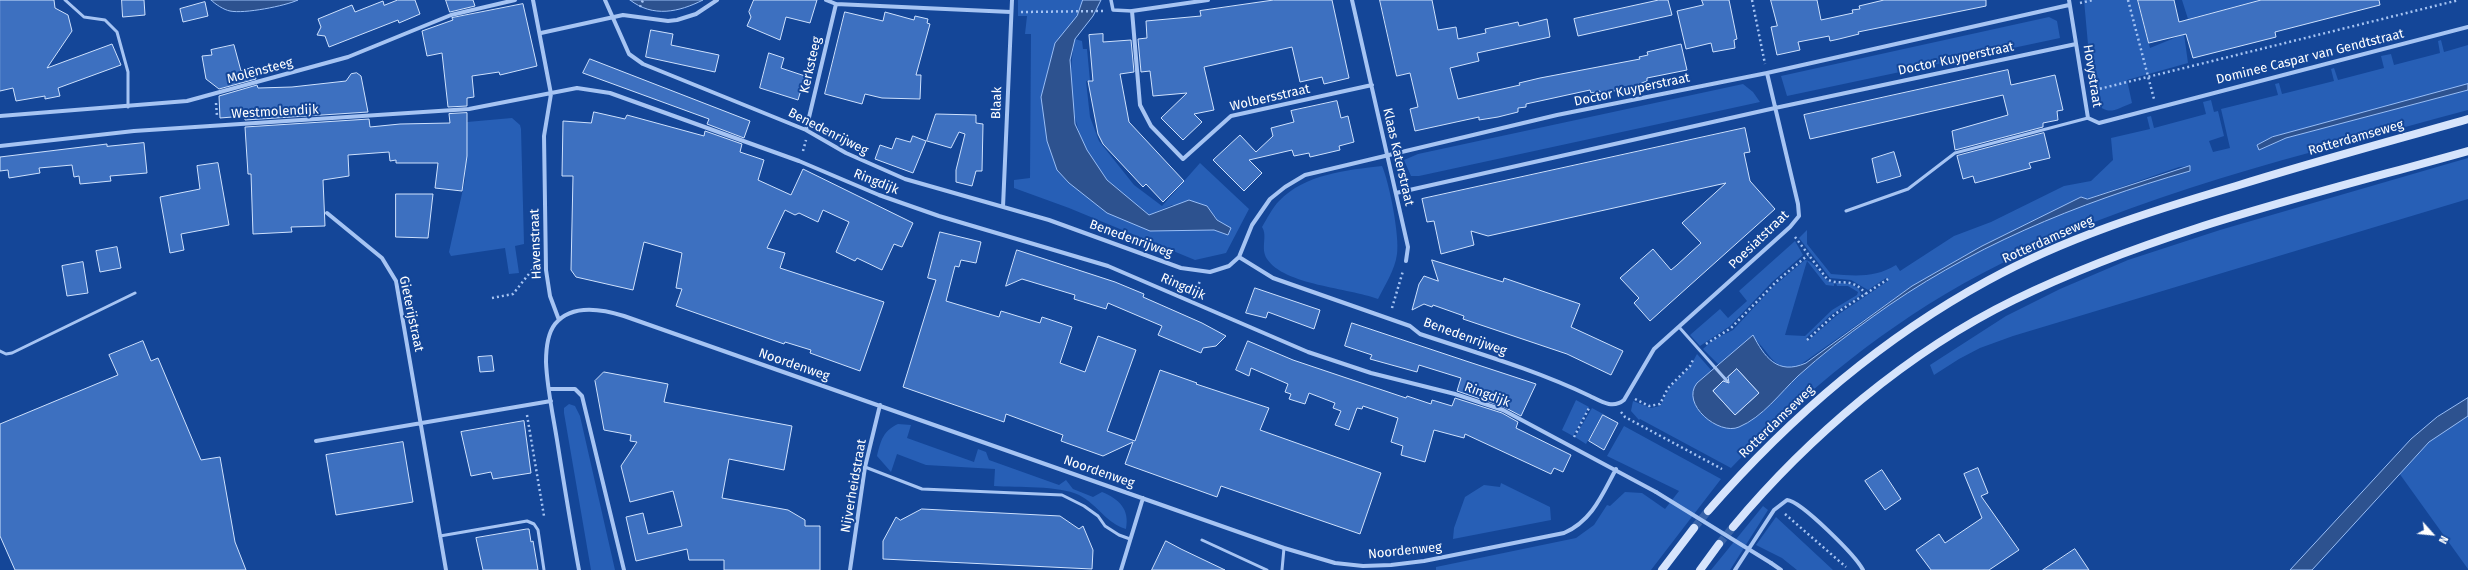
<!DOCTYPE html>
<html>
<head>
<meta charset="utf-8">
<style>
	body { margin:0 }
	#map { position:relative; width:2468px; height:570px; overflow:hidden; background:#144698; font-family:"Fira Sans",sans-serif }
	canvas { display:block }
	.north { position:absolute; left:2412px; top:514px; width:40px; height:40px; -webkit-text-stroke:3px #144698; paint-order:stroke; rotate:117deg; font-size:11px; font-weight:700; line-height:16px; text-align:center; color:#fff }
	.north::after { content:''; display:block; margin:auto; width:14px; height:18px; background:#fff; clip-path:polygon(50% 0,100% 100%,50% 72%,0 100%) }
</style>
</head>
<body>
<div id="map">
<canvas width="2468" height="570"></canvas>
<div class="north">N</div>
</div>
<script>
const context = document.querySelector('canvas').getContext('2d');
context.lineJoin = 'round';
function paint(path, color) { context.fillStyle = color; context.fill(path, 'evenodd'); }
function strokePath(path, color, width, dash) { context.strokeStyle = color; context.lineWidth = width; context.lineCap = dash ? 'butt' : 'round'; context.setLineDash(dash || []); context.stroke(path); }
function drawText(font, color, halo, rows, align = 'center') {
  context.font = font + ' "Fira Sans",sans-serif'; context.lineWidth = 4; context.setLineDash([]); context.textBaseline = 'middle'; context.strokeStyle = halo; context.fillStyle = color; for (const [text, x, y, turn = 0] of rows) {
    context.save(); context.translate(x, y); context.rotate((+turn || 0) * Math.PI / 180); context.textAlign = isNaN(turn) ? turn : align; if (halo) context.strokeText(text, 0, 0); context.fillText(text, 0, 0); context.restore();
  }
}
paint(new Path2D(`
	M1018,0H1083L1077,16L1055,43L1041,97L1107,213L1190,230H1214L1228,235L1231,229L1217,220L1215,216L1172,205L1149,215C1135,203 1118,193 1106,180C1073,143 1065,87 1075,39L1082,41L1083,49H1087L1090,81H1086L1090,117L1099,141L1134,185L1162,206L1200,163L1249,209L1226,253L1195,260L1069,208L1014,188V180L1030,178L1031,34H1025L1027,16H1018Z
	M2084,0H2137L2150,48L2184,34L2188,63L2127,80L2132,103C2114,110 2108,117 2093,100Z
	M2182,0H2259L2188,19Z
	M2049,17L2057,21L2060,38L1787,96L1781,76Z
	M2441,40L2444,52L2468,45V84L2272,137L2257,145L2259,150L2286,138L2468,90V110C2304,155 2133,193 1981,274C1887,324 1805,391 1731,468L1640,419L1639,420L1631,411L1633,401L1651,408L1660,406L1671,386L1690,367L1697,354L1712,371C1708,375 1702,378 1698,383C1687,397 1700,414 1712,422C1720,426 1729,430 1738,427C1763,419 1780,392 1799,375C1818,358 1838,343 1857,328C1955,252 2072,204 2190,171V166L2179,167L2087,199L2081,197L1982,246L1912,286L1800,365C1774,376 1769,349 1752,337L1719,365L1703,349L1713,340L1733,330L1774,286L1805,260C1818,262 1820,281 1834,283V286L1826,285L1807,261L1785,335L1805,336L1832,310L1857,295L1858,292L1848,286H1837L1836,283C1845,283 1859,283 1861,295L1832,314L1806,338L1808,341L1836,316L1888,281L1886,278L1868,290L1851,280L1830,278L1799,238L1807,230V244L1831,274C1855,276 1875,278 1896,265L1900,271L1954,236L1991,222L2064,186L2091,181L2113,160L2111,138L2150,129L2147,117L2151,116L2154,128L2206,114L2203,102L2211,100L2214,112L2218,111L2224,136L2209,141L2213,152L2230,148L2221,109L2278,95L2275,84L2279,83L2282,94L2334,81L2331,69L2334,68L2338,80L2384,68L2381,56L2391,54L2394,65L2440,53L2438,41Z
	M1743,84L1753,92L1760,102L1419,176H1411L1404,160L1418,154Z
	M512,118L520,125L521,129L524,244L515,246L519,273L509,274L505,248L451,256L449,252L465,180L467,122Z
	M2468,158V199L2013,336L1980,348L1959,359L1934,375L1930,365L2006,316L2060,289L2128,260L2220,230Z
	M1382,166C1389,181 1400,237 1397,254C1395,270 1385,285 1378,299C1349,288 1284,285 1267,259C1260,248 1268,236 1262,227C1267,219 1272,208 1279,201C1305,174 1347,170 1382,166Z
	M1795,241L1803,255L1772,282L1730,326L1700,346L1690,335L1720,309L1728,318L1747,301L1739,291Z
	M1576,400L1589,407L1573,436L1562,430Z
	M569,404L575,406L580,416L615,570H591L564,413V408Z
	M1592,408L1603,414L1586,444L1575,437Z
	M2468,416V569L2399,473L2429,441Z
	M898,424L911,425L907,438L974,462L978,449L986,452L989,460L1059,485L1066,480L1073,489L1093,497L1102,492C1119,499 1130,509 1126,529C1106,523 1098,505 1079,495C1058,485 1018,488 994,486L995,469L926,465L897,454L891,472L877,456C881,440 883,431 898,424Z
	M1624,426L1721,479L1651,570H1436V567L1576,538L1594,525L1607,505L1610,506L1625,492L1642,493L1665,509L1679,491L1607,456Z
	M1501,483L1550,507L1551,520L1453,539L1454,528L1465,497L1484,485L1500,487Z
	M1763,506L1768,510L1730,570H1711Z
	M1776,517L1833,570H1797L1782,558L1756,545Z`), '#275fb6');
const water = new Path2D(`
	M211,0H298C285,6 244,14 230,11C224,10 215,4 211,0Z
	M630,0H703C679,12 653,18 630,0Z
	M1083,0H1101L1093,16L1075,39L1070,60L1075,124L1087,150L1107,180L1149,215L1189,200L1207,206L1217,220L1231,228L1228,235L1214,230L1150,231L1107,213L1069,183L1057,170L1047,141L1041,97L1055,43L1077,16Z
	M2468,84V90L2286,138L2259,150L2257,145L2272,137Z
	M2190,166V171C2077,203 1967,248 1871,318C1846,336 1821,355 1798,376C1780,393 1763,417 1739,427C1719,436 1680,404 1697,383L1753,335C1764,356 1777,376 1806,363L1912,286L1982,246L2081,197L2087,199ZM1737,369L1759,393L1735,415L1713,391Z
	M2468,398V416L2429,442L2312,570H2290L2411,439L2437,417Z`);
paint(water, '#2d528f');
strokePath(water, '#99bef6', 1);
const building = new Path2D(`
	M0,0H54L55,8L68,15L72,31L47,68L112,44L121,65L58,88L60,96L45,99V96L16,101L13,88L0,91Z
	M122,0H144L145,15L123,17Z
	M398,0H415L420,14L399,23L398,20L329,47L325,36L317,35L321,27L318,19L352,5L355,12L383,1L384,5Z
	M446,0H473L475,6L450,12Z
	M754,0H817L810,23L786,17L780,40L747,26L751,17L749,12Z
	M1274,0H1332L1349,78L1324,84L1322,77L1300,82L1292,47L1204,67L1214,110L1194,114L1202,122L1183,140L1161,118L1187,93L1153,96L1150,71L1141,72L1138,39L1147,38L1146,21L1201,16L1200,11Z
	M1380,0H1432L1438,30L1456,27L1458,39L1486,33L1485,29L1518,22L1519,26L1547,19L1550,37L1477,53L1479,61L1450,68L1458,99L1520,85L1519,83L1540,78L1640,59L1639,57L1648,55L1647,52L1681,44L1687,70L1647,78V81L1631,87L1600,94V91L1591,93L1590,90L1526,104V107L1518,108V112L1498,117L1479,120V117L1415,131L1410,109L1418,107L1410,73L1397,76Z
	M1659,0H1668L1672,15L1578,36L1574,19Z
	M1702,0H1729L1737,39L1734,40L1735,48L1713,52L1711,43L1686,49L1677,11L1703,5Z
	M1771,0H1817L1821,20L1853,13L1852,10L1860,9L1859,6L1884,0H1986V6L1858,32L1859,34L1839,39L1830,41L1829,36L1798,42L1800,50L1777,55L1771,27L1777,26Z
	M2138,0H2174L2179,22L2261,0H2379L2380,5L2275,32L2276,37L2193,58L2186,34L2149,43Z
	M205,2L208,16L183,22L180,9Z
	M523,4L537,66L500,75L499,72L472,76L474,97L467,98V106L448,107L442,53L427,56L422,31L453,20L452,18Z
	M845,12L883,21L885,12L914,20L915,16L928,19L927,23L930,24L916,75H921L920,99L882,98L865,94L862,104L825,94Z
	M651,30L673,34L671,45L719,55L715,72L646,57Z
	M1103,34V42L1131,40L1134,72L1120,74L1129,122L1184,181L1163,202L1146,184L1143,187L1103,144L1098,134L1088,81H1093L1089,35Z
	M234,45L241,71L253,67L256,79L219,89L206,79L202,56L212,55L211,50Z
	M769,53L784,58L781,68L805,76L798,100L760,88Z
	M590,59L750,121L744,138L707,124L709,119L583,73Z
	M2008,70L2011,85L2055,75L2063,110L2057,111L2058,120L2043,123V127L1955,150L1952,131L2008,115L2003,95L1810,139L1804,115Z
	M357,73L361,76L368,112L245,120V116L220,118L219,96L257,85L258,88L292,87L346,81L351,74Z
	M1337,101L1341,118L1348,116L1354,142L1339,146L1340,150L1310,157L1309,153L1294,156L1292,150L1249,160L1262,173L1244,191L1213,160L1240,135L1256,152L1273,136L1271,128L1294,122L1291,111Z
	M594,112L625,119L627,115L704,136L705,131L742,144L740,152L764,160L758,180L791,195L803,169L913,223L902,247L894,244L882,270L857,258L855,261L836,252L849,222L823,210L818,222L799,213L795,215L785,210L767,248L785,253L780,268L884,302L860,371L810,353L811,350L785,342L784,344L676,306L682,289L676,288L682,253L644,242L633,290L576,277L571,270L573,176H562L563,121L591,123Z
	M467,113V156L462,191L435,188L438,163H396V160L390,161L389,152L348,155L349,176L323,180L325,226L291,227L292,232L253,234L251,174H248L245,127L369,119L370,127L400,124L450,123L449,114Z
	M936,114L976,115V123L983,124L982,171H976L972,186L956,182V170L965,134L959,132L951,148L927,141Z
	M1745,128L1750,152L1744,153L1750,181L1775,209L1650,321L1634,303L1639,298L1620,278L1653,249L1671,270L1677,265L1701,243L1682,223L1726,183L1488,236L1471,231L1474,245L1441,254L1434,221L1427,222L1422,199Z
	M2044,133L2050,158L2029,163L2031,168L1975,183L1973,176L1963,179L1957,156Z
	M913,136L926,141L913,173L875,159L880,145L892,149L896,138L910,142Z
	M144,143L147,173L110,176L111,181L80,184L79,176L74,177L72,165L39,168L40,173L9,178L8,170L0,171V157L107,144V146Z
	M1894,152L1901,176L1877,183L1872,159Z
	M218,163L229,225L181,234L184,250L170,253L160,197L200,189L197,166Z
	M396,194H433L428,238L396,237Z
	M940,232L981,242L976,263L961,260L959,267L955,266L946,301L999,317L1001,311L1040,323L1042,317L1072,327L1060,363L1085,372L1098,336L1136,350L1107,431L1135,441L1160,370L1197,383L1196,384L1269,408L1260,430L1381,473L1360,534L1221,486L1217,497L1125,464L1133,442L1103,456L1061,441L1063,435L1006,414L1004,422L903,387L936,280L928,278Z
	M117,247L121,268L100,272L96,251Z
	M1017,250L1115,282L1144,294L1143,297L1202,323L1226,336L1216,346L1203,348L1201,353L1158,335L1162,326L1108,303L1106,309L1074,299L1075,295L1022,279L1006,286Z
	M1432,260L1503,282L1504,278L1580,304L1571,327L1623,351L1611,375L1567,354L1463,319L1464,316L1433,305L1432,307L1424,304L1412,310L1419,284L1424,276L1438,281Z
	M83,262L88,293L67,296L62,266Z
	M1255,288L1320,310L1314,329L1268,312L1266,318L1246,313Z
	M1352,323L1466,361L1536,384L1521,416L1504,407L1457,391L1461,378L1419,365L1417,372L1370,359L1372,355L1345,346Z
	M143,341L151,361L158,358L201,460L220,457L235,542L246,570H15L0,536V424L118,375L109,355Z
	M1248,341L1293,360L1406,398L1407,396L1431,404L1432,400L1452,406L1455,398L1502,413L1518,422L1516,428L1571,455L1563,472L1554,468L1551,474L1465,434L1464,438L1434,430L1425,462L1401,455L1403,446L1391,442L1398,418L1363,406L1362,409L1357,408L1349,430L1335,425L1341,411L1333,408L1335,403L1309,393L1305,404L1289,399L1291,394L1285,392L1288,384L1251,368L1249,376L1236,370Z
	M492,356L494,371L480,372L478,357Z
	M1737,369L1759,393L1735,415L1713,391L1723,381L1729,383L1728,377Z
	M604,372L668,384L664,402L792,426L784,470L729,459L722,498L788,510L805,520V526H820V570H724V560H689L687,549L636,561L626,517L643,513L648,534L682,526L673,491L630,502L621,466L637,442L630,441L631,435L604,430L595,381Z
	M1603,415L1618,423L1604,450L1589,441Z
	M524,421L531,473L493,479L491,472L471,476L461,432Z
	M403,442L413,502L336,515L326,455Z
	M1978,468L1988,493L1981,496L2019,550L1989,570H1931L1916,550L1939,534L1945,543L1982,518L1964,474Z
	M1882,470L1901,499L1885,510L1865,481Z
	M922,509L1060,516L1079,529L1083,526L1093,550L1092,569L883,559V541L896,517L900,520Z
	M527,529H529L531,542L533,541L538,570H483L476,538Z
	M1166,541L1181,549L1225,570H1152Z
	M2075,549L2089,570H2043Z`);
paint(building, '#3d70c0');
strokePath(building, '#cee1fd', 1);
strokePath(new Path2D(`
	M1694,528L1708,511
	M1719,544L1733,527`), '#3762a7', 8, [8, 4]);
strokePath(new Path2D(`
	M1752,0L1765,64
	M2128,0L2154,99
	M2080,3L2093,0
	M640,7L643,0
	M1021,12L1104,11
	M2095,90L2459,0
	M216,103L217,116
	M803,151L806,140
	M1795,237L1827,279C1840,287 1850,275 1866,294
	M1195,293L1200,281
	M492,298L513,294L532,270H536
	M1392,308L1403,271
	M1807,340L1835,314L1888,279
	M1706,344L1731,328L1777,281L1808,255
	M1635,399L1649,406L1660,404L1668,388L1690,366L1694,358
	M1621,412L1625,417L1722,469
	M527,415L544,516L542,517
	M1574,437L1589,408
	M1785,514L1846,567`), '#a6c4f3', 2.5, [2, 3]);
strokePath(new Path2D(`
	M65,0L84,17L105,20L117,32L128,72V107
	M1846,211L1908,189L1955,153L2088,118
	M1679,327L1727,381
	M0,351L6,354L12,353L135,293
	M865,467L922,489L1062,495L1084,506L1098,516L1105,526L1119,535L1130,539
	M440,536L527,521L534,524L538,530L544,570
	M1202,540L1267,570
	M1282,570L1284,548`), '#a6c4f3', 3);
strokePath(new Path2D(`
	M1111,0L1113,10L1132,11`), '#a6c4f3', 3.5);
strokePath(new Path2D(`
	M533,0L551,94L544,136L546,270L550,296L559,320
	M605,0L629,54L643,64L806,130L846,153L905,179L1049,220L1181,268L1210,272L1229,266L1239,257L1252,225L1270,199L1285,187L1305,175L1557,115L1767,73L2069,5
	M826,0L836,4L1011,12
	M1208,0L1132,11L1140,105L1151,126L1183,159L1231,116L1372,85
	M1352,0L1408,247L1406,261
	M2069,0L2088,118L2099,123L2468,27
	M541,33L623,15L668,21L677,20L696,14L717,0
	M0,116L187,101L348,57L451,15L515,0
	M806,130L836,4
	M0,146L134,131L469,109L577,88L610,93L799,161L879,195L939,216L1108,266L1308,352L1371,373L1455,394L1503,410L1656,492
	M1396,193L1775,108L2076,44
	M1003,207L1012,0
	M327,213L382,258L396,281L446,570
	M1239,257L1273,278L1410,326L1420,334C1477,353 1536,370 1590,396C1602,402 1613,409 1624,400L1654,349L1790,227L1799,216L1798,204L1767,73
	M549,389H575L582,396L624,570
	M316,441L551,401
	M1771,563L1781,570
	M579,570C571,527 564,484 557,440C553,415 547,388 546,362C546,350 548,333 555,324C572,303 602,309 624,316L1284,548L1335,563L1363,566L1391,565L1424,561L1564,533C1592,521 1602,495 1616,469
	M850,570L865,467L880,405
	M1121,570L1143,498
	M1735,570L1774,510L1787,500C1801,501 1856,556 1863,570`), '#a6c4f3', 4);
strokePath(new Path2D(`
	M1708,511C1788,419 1879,340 1987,281C2065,238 2151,211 2236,186C2313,162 2391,141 2468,119
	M1733,527C1808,437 1909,351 2014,300C2158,230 2315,194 2468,151
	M1662,570L1694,528
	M1700,570L1719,544`), '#d6e4fc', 8);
strokePath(new Path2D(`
	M1656,492L1771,563`), '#a6c4f3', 4);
drawText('13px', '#fff', '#144698', [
	["Dominee Caspar van Gendtstraat",2310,57,-14],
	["Doctor Kuyperstraat",1956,59,-12],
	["Kerksteeg",811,65,-77],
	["Molensteeg",260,71,-15],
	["Hovystraat",2092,76,81],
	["Doctor Kuyperstraat",1632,90,-12],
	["Wolbersstraat",1270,98,-13],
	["Blaak",997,103,-88],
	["Westmolendijk",275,112,-3],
	["Benedenrijweg",828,132,27],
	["Rotterdamseweg",2356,138,-16],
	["Klaas Katerstraat",1398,157,77],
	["Ringdijk",876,182,22],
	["Benedenrijweg",1131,239,20],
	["Poesiatstraat",1759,240,-44],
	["Rotterdamseweg",2048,240,-24],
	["Havenstraat",536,244,-92],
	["Ringdijk",1183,287,24],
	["Gieterijstraat",411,314,78],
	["Benedenrijweg",1465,337,20],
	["Noordenweg",794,365,19],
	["Ringdijk",1487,395,21],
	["Rotterdamseweg",1777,422,-44],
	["Noordenweg",1099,472,19],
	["Nijverheidstraat",854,486,-80],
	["Noordenweg",1405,551,-6]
]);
</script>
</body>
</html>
